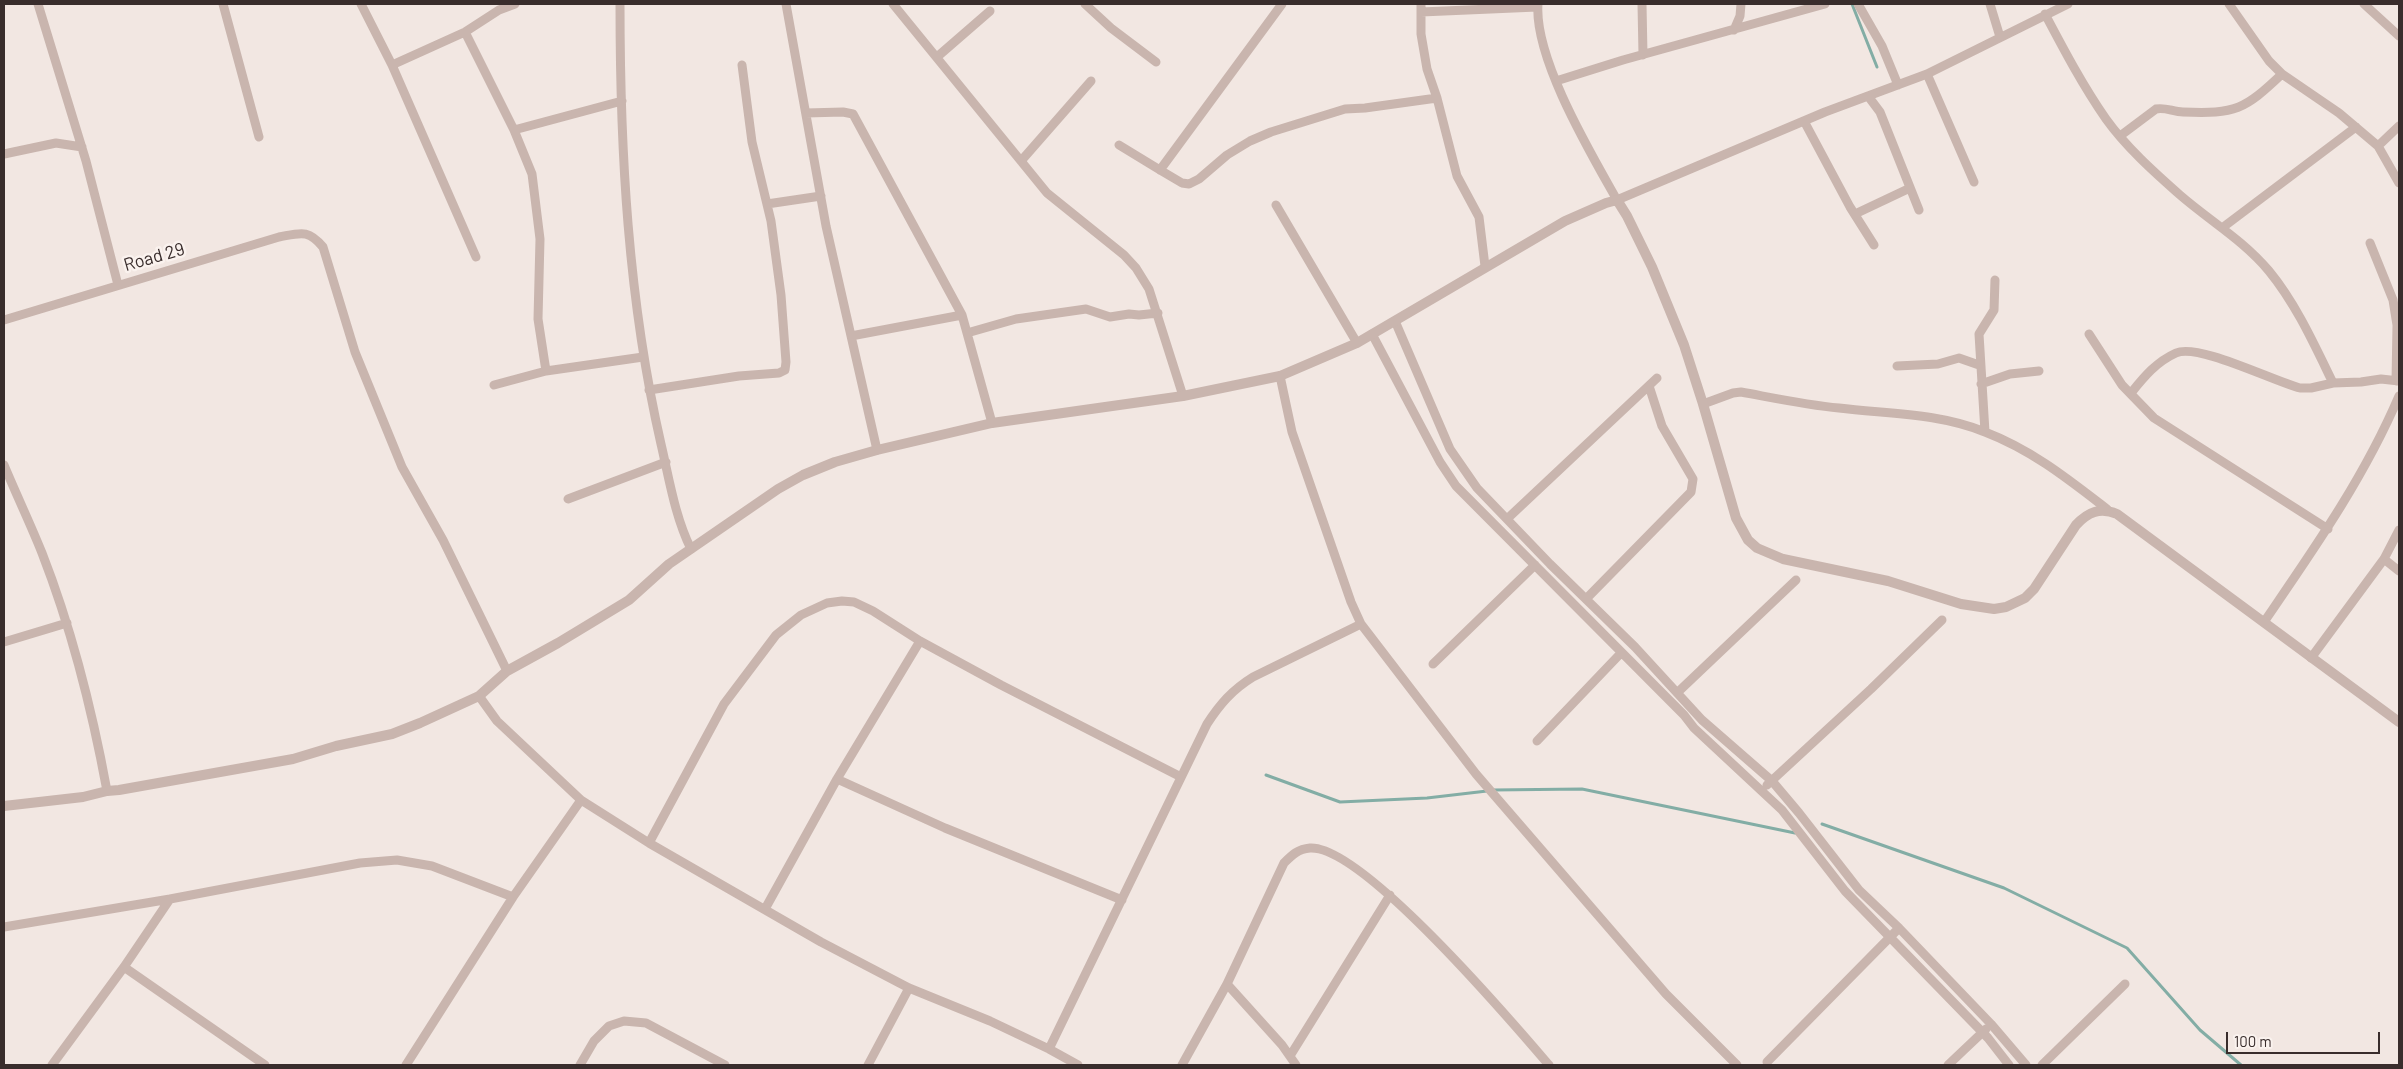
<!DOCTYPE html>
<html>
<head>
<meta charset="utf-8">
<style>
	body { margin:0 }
	#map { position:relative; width:2403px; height:1069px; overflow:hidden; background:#f2e7e2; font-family:Barlow,sans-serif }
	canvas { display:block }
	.frame { position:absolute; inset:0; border:5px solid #392d2c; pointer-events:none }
	.scale { position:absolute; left:2226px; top:1032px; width:154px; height:22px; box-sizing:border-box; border:2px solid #392d2c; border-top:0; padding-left:6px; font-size:15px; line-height:18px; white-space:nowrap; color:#392d2c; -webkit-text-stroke:4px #faf2ee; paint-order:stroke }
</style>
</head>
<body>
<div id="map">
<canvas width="2403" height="1069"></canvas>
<div class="frame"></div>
<div class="scale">100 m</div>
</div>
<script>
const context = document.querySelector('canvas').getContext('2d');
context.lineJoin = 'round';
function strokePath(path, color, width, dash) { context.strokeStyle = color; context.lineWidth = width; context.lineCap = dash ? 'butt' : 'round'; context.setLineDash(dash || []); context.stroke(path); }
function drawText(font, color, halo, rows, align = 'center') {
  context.font = font + ' Barlow,sans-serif'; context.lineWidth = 5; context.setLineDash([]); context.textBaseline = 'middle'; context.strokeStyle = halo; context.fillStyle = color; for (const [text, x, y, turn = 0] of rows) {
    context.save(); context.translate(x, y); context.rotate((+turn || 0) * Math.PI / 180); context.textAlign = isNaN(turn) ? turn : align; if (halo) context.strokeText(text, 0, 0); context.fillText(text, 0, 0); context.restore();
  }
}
strokePath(new Path2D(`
	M1852,4L1877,67
	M1266,775L1340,802L1427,798L1487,791
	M1493,790L1582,789L1795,833
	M1822,824L2004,888L2127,948L2200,1030L2241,1065`), '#83ada5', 3);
strokePath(new Path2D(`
	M38,4L86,161L118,285
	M223,4L259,137
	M361,4L392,65L476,257
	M620,4C620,151 628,300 661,444C669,478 675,517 691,549
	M786,4L826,226L877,450
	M893,4L1047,193L1124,255L1136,268L1149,289L1183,396
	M1085,4L1111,28L1156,62
	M1421,4V34L1427,69L1437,98L1457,176L1479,217L1485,266
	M1538,4C1534,58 1590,152 1617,200L1825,112L1927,74L2068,4
	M1642,4L1643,55
	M1858,4L1882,46L1898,85
	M1990,4L2000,37
	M2229,4L2269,61L2282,74L2339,113L2378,146L2399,183
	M2364,4L2399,36
	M1421,12L1537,7
	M2045,14C2064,50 2083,86 2106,119C2126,147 2154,172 2180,195C2210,221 2243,240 2269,271C2296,304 2314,344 2333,383
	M1734,30L1740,16L1741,4
	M465,32L514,130L532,174L540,239L538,319L546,371
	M937,57L990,11
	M392,65L465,32L499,10L515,4
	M1927,74L1974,182
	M1556,81L1623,60L1825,4
	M1868,96L1880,112L1919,210
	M806,113L843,112L853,114L962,315L992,423
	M1804,121L1850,207L1874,245
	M514,130L622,101
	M2120,136L2156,109C2166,107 2173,112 2183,112C2236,114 2244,110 2282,74
	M1119,145L1160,170L1182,183L1189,184L1199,179L1227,155L1250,141L1271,132L1345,109L1365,108L1437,98
	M2378,146L2399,126
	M4,154L56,143L82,147
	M1021,161L1091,81
	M1160,170L1282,4
	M767,204L821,196
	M1276,205L1357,343
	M1855,214L1910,188
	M2222,228L2356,127
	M2370,243L2393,300L2397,325L2396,381
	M4,320L279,237C301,233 308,229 323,247L355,352L402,467L443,540L507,671
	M1395,321L1450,449L1477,488L1550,564L1635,647L1702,720L1772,781L1799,813L1859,890L1899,928L1991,1024L2026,1065
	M967,333L1016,319L1086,309L1110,317L1129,314L1139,315L1158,313
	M1372,334L1440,462L1456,486L1684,715L1694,728L1782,810L1845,891L1988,1038L2009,1065
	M2089,334L2122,385L2154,418L2328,529
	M851,336L962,315
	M1897,366L1938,364L1959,358L1979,365
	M1280,376L1292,432L1351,602L1361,624L1476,774L1666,994L1737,1065
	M1981,384L2010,374L2039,371
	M494,385L546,371L643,357
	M649,390L739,376L779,373L785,370L786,362L781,295L771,221L752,142L742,65
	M2131,393C2144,377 2156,362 2176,353C2198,343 2273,381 2300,388H2311L2333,383L2361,382L2381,379L2399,381
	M1703,404L1733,393L1741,392C1774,398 1807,405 1839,408C1888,414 1939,413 1985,432C2032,450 2068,479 2107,509
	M1985,432L1979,334L1994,310L1995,280
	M4,465C16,494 30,523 42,553C72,630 92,709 107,791
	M568,499L666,462
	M1507,519L1657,378
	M2384,559L2399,571
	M1586,599L1691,492L1693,479L1662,426L1649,386
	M2264,622C2314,549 2364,478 2399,396
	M4,642L67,623
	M2311,658L2384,559L2399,530
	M1433,664L1535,565
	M1678,692L1796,580
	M479,696L497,721L581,800L649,843L821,942L909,988L990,1021L1049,1049L1078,1065
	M1537,741L1621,653
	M837,779L945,828L1122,900
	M1767,785L1871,689L1942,620
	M649,843L724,704L776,635L801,615L827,603L842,601L854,602L873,611L920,641L1001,685L1181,777
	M765,909L837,779L920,641
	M4,927L170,899L360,863L397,860L432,866L513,897
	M124,967L265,1065
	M1227,984L1282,1045L1296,1065
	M1049,1049L1207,724C1220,704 1232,690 1253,677L1361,624
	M1290,1056L1390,895
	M1767,1062L1899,928
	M52,1065L124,967L170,899
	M406,1065L513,897L581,800
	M580,1065L594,1041L609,1026L624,1021L646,1023L725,1065
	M868,1065L909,988
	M1182,1065L1227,984L1284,863C1292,855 1298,849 1310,848C1362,845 1513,1023 1549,1065
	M1948,1065L1986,1029
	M2042,1065L2125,984`), '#c9b5ae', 9);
strokePath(new Path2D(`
	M4,806L83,797L107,791L119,790L293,759L336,746L392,734L420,723L479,696L507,671L558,643L629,600L669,564L778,489L803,475L835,462L877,450L992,423L1183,396L1280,376L1357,343L1565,221L1606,203L1617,200L1627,216L1652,267L1684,345L1703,404L1736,518L1748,540L1757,548L1783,559L1888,581L1961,604L1994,609L2006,607L2025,598L2034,589L2076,525C2088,512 2100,507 2117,514L2399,722`), '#c9b5ae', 10);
drawText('18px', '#392d2c', '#faf2ee', [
	["Road 29",154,257,-16]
]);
</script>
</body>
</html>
